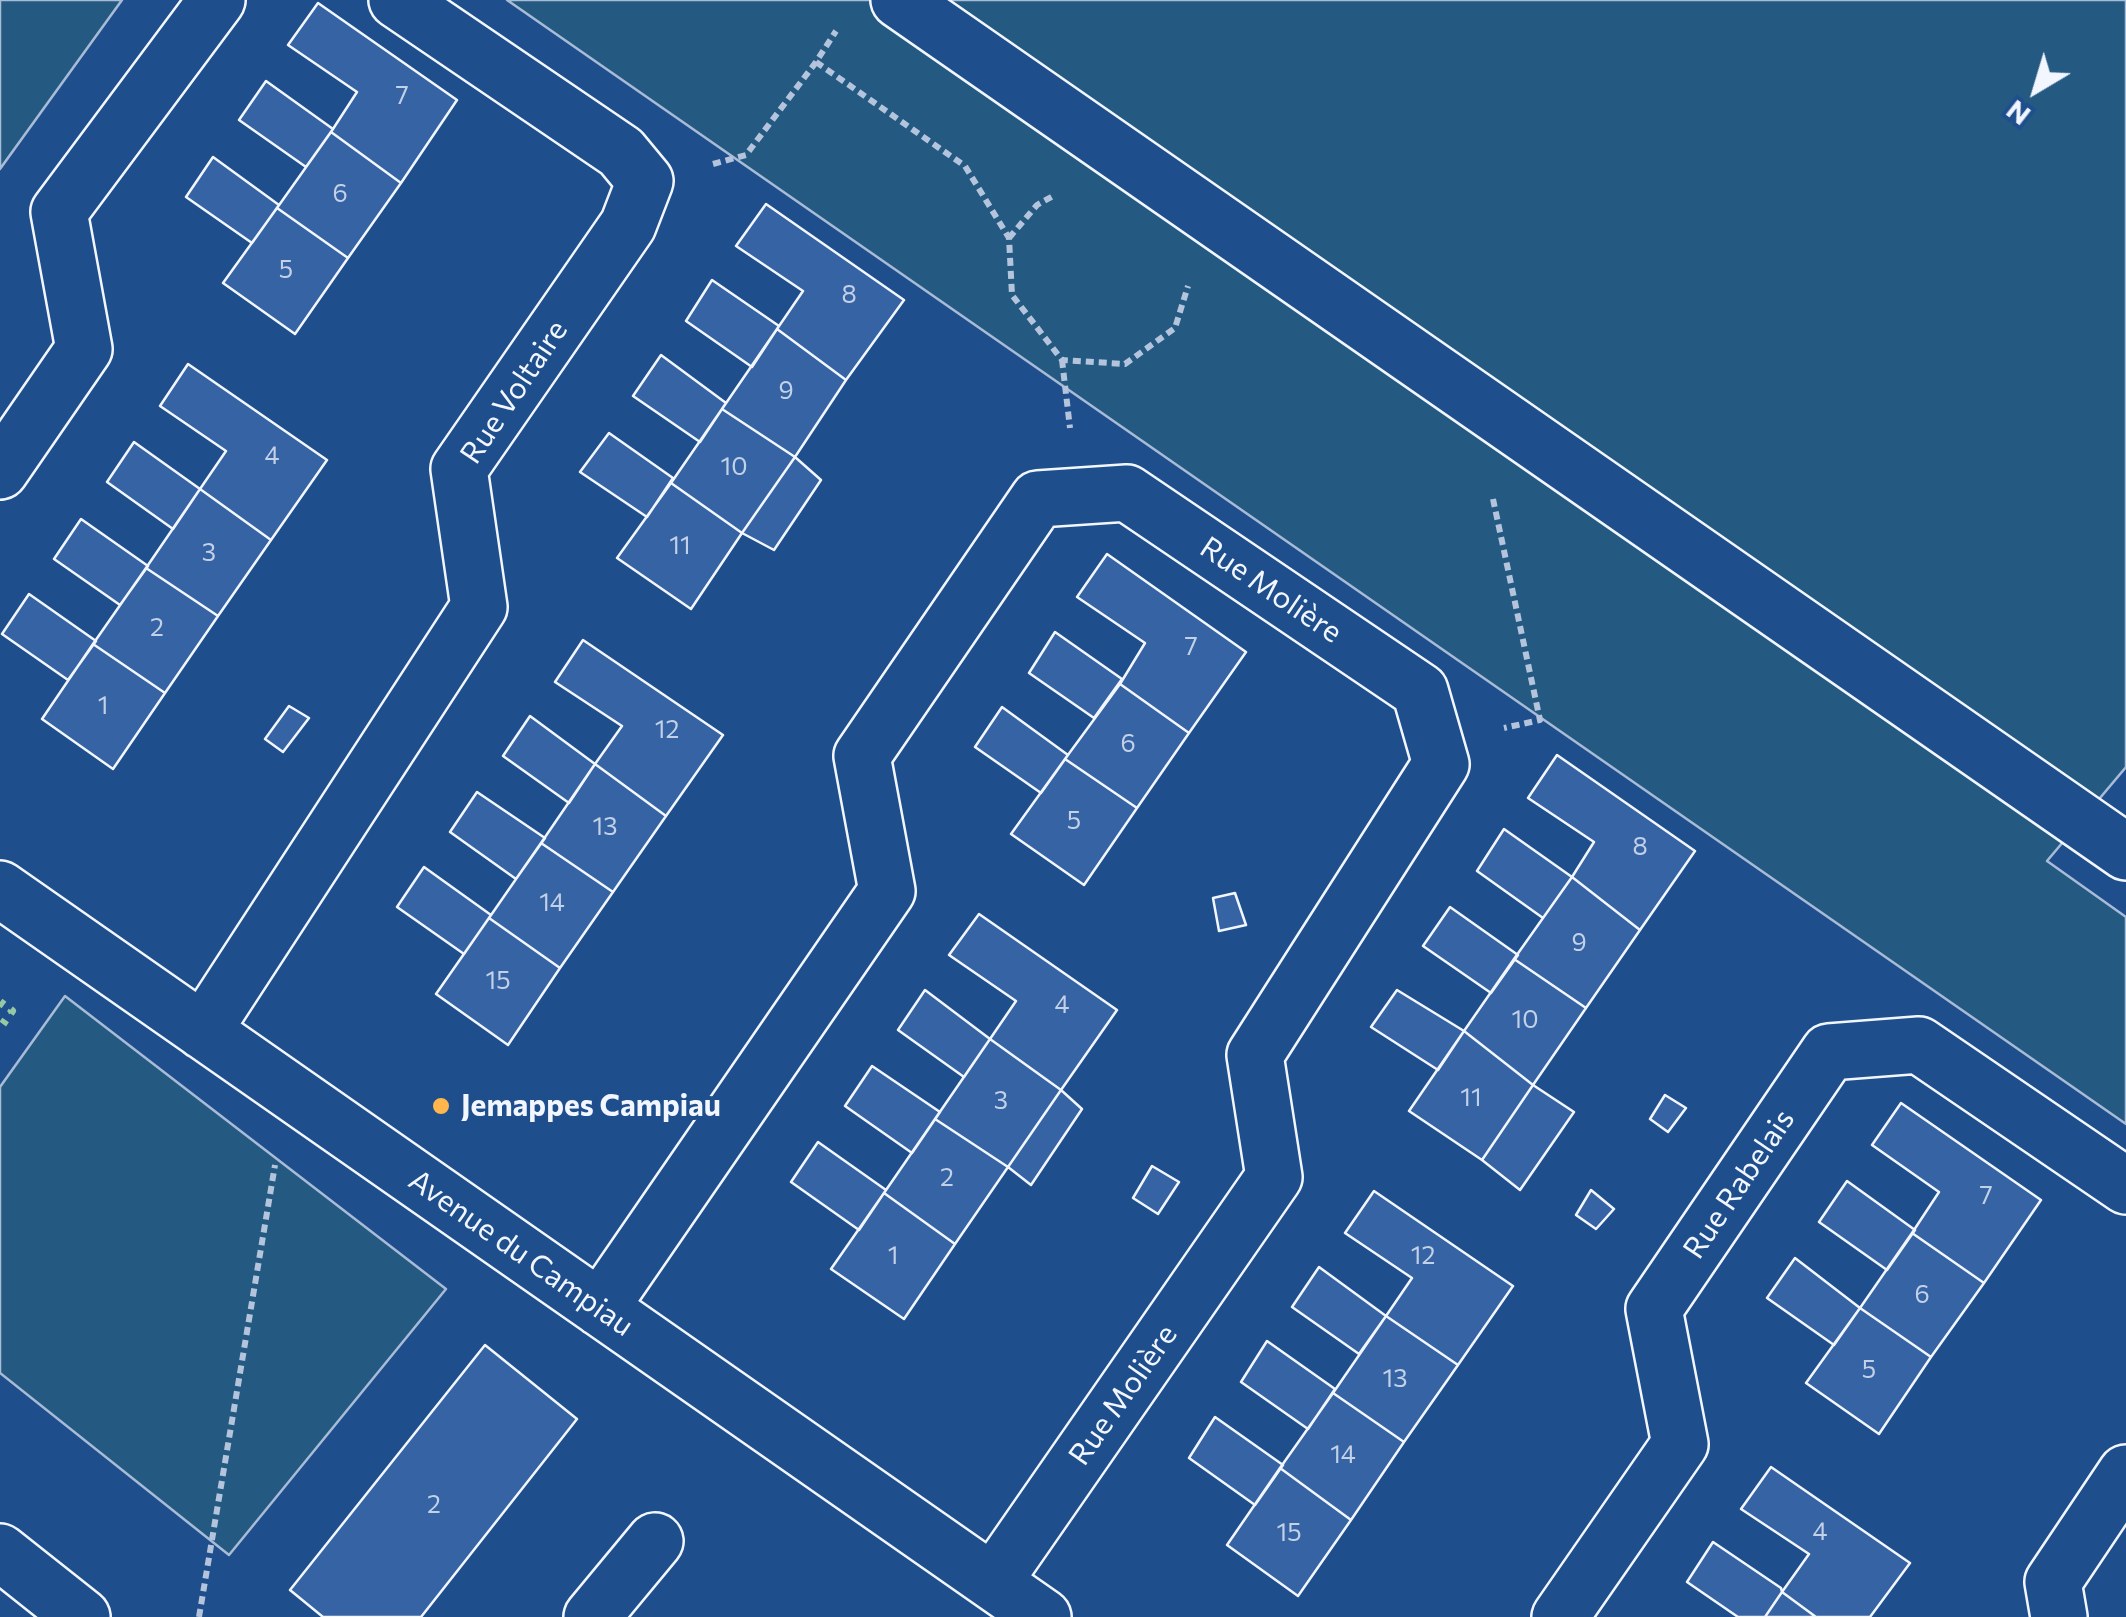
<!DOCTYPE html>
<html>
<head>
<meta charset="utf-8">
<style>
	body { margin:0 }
	#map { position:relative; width:2126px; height:1617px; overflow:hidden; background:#1f4e8c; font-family:Commissioner,sans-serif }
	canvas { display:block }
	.north { position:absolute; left:1986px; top:40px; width:100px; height:100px; -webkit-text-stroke:8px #1f4e8c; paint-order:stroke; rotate:218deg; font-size:28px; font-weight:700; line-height:40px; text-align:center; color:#f2f6ff }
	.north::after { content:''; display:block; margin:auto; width:35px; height:45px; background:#f2f6ff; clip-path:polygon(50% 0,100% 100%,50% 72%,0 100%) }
</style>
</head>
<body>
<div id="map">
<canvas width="2126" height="1617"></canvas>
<div class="north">N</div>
</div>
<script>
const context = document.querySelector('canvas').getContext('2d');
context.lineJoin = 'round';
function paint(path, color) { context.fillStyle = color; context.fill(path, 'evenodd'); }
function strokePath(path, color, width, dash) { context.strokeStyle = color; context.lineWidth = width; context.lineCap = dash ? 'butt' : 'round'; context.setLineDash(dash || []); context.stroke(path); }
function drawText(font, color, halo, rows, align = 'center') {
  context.font = font + ' Commissioner,sans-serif'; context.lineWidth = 8; context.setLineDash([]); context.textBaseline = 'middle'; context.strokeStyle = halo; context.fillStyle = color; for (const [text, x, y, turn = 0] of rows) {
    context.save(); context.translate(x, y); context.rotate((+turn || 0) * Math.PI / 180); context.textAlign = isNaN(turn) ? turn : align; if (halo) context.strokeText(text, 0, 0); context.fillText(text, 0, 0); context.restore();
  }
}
const green = new Path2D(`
	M0,0H122L0,169Z
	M507,0H2126V767L2047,861L2126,917V1124Z
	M65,996L446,1289L229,1555L0,1373V1087Z`);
paint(green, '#245a82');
strokePath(green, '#a8bbd7', 2.5);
const building = new Path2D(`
	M318,3L457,100L401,183L331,132L357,92L288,45Z
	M266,81L333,129L306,167L239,120Z
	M331,132L401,183L348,258L277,208Z
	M213,157L279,205L252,243L186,197Z
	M766,204L904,300L846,380L777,329L803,291L736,246Z
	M277,208L348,258L295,334L223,283Z
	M712,280L779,326L752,367L686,321Z
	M777,329L846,380L795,457L722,409Z
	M661,355L726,403L700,442L633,396Z
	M188,364L327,460L271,540L200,489L226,451L160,406Z
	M722,409L795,457L742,533L671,483Z
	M609,433L673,478L647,517L580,472Z
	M134,442L200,489L173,529L107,482Z
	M795,457L821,480L774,550L742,533Z
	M671,483L742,533L691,609L617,558Z
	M200,489L271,540L218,616L146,568Z
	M81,519L148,566L120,605L54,559Z
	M1107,554L1246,652L1189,733L1120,684L1145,643L1077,597Z
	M146,568L218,616L165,693L93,644Z
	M29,594L96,641L68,680L2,634Z
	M1055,632L1122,679L1094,718L1029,673Z
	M583,640L723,735L666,816L595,764L622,726L555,682Z
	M93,644L165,693L113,769L42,719Z
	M1120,684L1189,733L1137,808L1065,759Z
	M289,706L309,718L283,752L265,739Z
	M1002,707L1068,755L1041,793L975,747Z
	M530,716L595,764L569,803L503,756Z
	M1557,755L1695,851L1640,930L1572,877L1594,842L1528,798Z
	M1065,759L1137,808L1084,885L1011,834Z
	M595,764L666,816L613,892L541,843Z
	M477,792L545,838L516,879L450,832Z
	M1504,829L1572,877L1543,918L1477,871Z
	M541,843L613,892L560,968L489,918Z
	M424,867L491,915L464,954L397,907Z
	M1572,877L1640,930L1586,1008L1514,959Z
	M1235,893L1246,925L1219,931L1213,898Z
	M1450,907L1518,955L1491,993L1423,946Z
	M979,914L1117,1010L1061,1090L990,1039L1016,1001L949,955Z
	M489,918L560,968L508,1045L436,994Z
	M1514,959L1586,1008L1533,1085L1464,1031Z
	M925,990L990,1039L964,1077L898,1030Z
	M1397,990L1464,1031L1438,1070L1371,1027Z
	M1464,1031L1533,1085L1482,1160L1409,1111Z
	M990,1039L1061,1090L1008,1167L935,1119Z
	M872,1066L940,1112L912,1153L845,1106Z
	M1533,1085L1574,1112L1520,1190L1482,1160Z
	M1061,1090L1082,1109L1031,1185L1008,1167Z
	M1665,1095L1686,1108L1668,1132L1650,1119Z
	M1901,1103L2041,1200L1984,1283L1912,1233L1939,1192L1872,1145Z
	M935,1119L1008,1167L955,1244L884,1193Z
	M818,1142L886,1190L859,1230L791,1182Z
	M1152,1166L1179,1182L1158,1214L1133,1198Z
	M1847,1181L1915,1230L1887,1270L1819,1222Z
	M1591,1190L1614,1209L1596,1229L1576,1215Z
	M1374,1191L1513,1286L1458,1365L1386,1316L1412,1278L1345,1233Z
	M884,1193L955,1244L904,1319L831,1269Z
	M1912,1233L1984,1283L1931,1357L1860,1308Z
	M1795,1258L1860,1308L1834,1345L1767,1298Z
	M1319,1267L1386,1316L1359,1354L1292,1307Z
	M1860,1308L1931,1357L1879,1434L1806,1383Z
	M1386,1316L1458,1365L1404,1442L1333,1393Z
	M1267,1341L1335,1389L1308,1429L1241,1382Z
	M485,1345L577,1419L421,1617H323L290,1590Z
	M1333,1393L1404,1442L1351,1520L1280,1468Z
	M1215,1417L1283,1465L1255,1505L1189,1458Z
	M1771,1467L1910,1563L1870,1617H1816L1782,1592L1809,1554L1741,1509Z
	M1280,1468L1351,1520L1298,1596L1227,1545Z
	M1713,1542L1781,1588L1782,1592L1765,1617H1738L1687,1582Z
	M1782,1592L1816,1617H1765Z`);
paint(building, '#3563a3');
strokePath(building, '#f2f6ff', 2.5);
const pedestrian = new Path2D(`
	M899,0L2126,852`);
const minor = new Path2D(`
	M0,471L84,349L59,212L217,0
	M0,889L1043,1617
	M203,1031L479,607L459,469L628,225L645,181L621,152L397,0
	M600,1308L887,891L862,756L1038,499L1127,493L1420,691L1441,764L1255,1055L1274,1177L993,1582
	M0,1552L82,1617
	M592,1617L655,1541
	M1560,1617L1680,1444L1654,1309L1829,1052L1919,1045L2126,1186
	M2059,1617L2053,1582L2126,1473`);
strokePath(pedestrian, '#f2f6ff', 60);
strokePath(minor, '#f2f6ff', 60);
strokePath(new Path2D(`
	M816,62L965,166L1009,238L1012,295L1062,360L1125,364L1175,328L1188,286
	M713,164L746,155L816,62L836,31
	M1009,238L1037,205L1053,196
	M1062,360L1070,428
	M1493,499L1540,720L1504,728
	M199,1617L275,1165`), '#b3c4dc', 6, [8, 5]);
strokePath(pedestrian, '#1f4e8c', 55);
strokePath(minor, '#1f4e8c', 55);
strokePath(new Path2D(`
	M0,1002L12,1011L0,1028`), '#97c8a6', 8, [5, 8]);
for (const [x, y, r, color] of [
	[441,1106,10,"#ffb74d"]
]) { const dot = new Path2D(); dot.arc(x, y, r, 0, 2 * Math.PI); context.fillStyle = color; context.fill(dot); strokePath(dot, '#1f4e8c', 4); }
drawText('25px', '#c3d1e8', null, [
	["7",402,96],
	["6",340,194],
	["5",286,270],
	["8",849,295],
	["9",786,391],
	["4",272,456],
	["10",734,467],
	["11",680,546],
	["3",209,553],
	["2",157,628],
	["7",1191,647],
	["1",103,706],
	["12",667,730],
	["6",1128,744],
	["5",1074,821],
	["13",605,827],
	["8",1640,847],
	["14",552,903],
	["9",1579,943],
	["15",498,981],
	["4",1062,1005],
	["10",1525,1020],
	["11",1471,1098],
	["3",1001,1101],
	["2",947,1178],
	["7",1986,1196],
	["1",893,1256],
	["12",1423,1256],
	["6",1922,1295],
	["5",1869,1370],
	["13",1395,1379],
	["14",1343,1455],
	["2",434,1505],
	["4",1820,1532],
	["15",1289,1533]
]);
drawText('30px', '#f2f6ff', '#1f4e8c', [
	["Rue Voltaire",514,392,-56],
	["Rue Molière",1271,590,34],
	["Rue Rabelais",1739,1184,-56],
	["Avenue du Campiau",521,1253,35],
	["Rue Molière",1123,1395,-55]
]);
drawText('bold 30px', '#f2f6ff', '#1f4e8c', [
	["Jemappes Campiau",461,1106]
], 'left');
</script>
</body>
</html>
